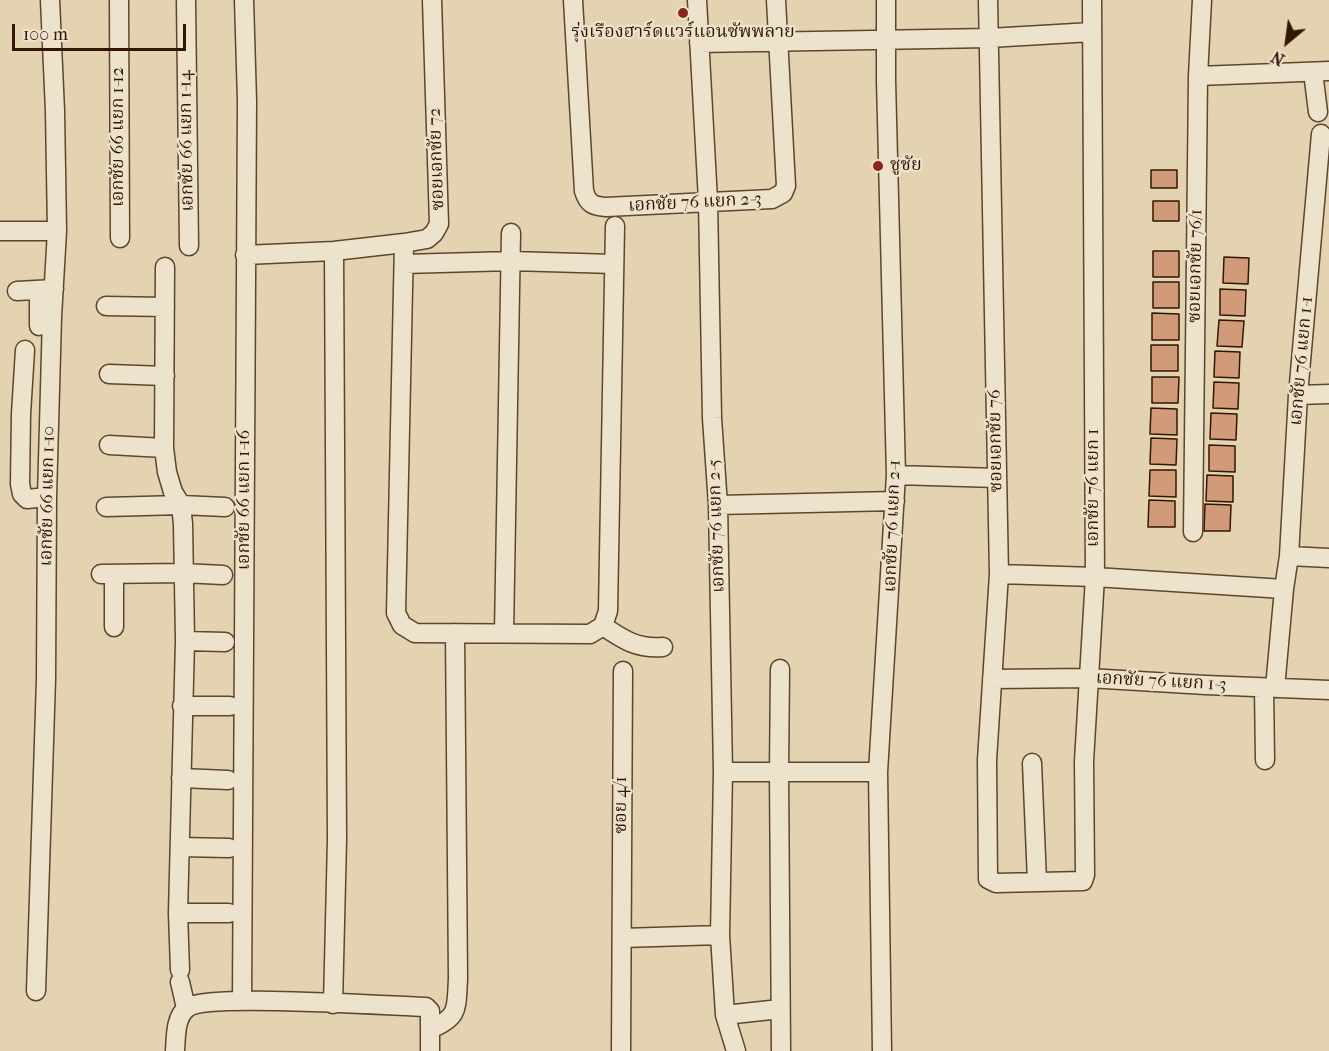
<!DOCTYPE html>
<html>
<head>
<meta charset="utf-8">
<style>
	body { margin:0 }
	#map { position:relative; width:1329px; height:1051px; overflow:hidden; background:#e4d3b1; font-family:"IM FELL French Canon",serif }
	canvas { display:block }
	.north { position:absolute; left:1257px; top:12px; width:60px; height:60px; -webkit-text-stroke:4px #ede2cc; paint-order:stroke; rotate:209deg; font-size:16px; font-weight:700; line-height:24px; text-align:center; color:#321602 }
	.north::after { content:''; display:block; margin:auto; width:21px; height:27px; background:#321602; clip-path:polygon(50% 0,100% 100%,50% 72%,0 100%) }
	.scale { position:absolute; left:12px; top:24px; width:174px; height:27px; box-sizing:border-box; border:3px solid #321602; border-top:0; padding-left:8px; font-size:18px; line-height:21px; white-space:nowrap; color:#321602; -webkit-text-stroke:4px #ede2cc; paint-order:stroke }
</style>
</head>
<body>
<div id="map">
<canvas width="1329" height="1051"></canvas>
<div class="north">N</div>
<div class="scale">100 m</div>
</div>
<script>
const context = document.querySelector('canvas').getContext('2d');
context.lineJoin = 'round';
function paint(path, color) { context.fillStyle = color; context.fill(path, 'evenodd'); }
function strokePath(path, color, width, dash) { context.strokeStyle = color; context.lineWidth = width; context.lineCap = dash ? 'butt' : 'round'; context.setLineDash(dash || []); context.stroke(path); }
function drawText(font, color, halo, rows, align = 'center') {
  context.font = font + ' "IM FELL French Canon","Noto Serif Thai",serif'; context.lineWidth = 4.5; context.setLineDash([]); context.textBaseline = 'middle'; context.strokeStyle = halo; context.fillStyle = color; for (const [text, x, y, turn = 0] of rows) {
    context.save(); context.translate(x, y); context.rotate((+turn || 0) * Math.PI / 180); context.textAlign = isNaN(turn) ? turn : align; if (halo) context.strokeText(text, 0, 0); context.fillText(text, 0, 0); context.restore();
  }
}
const building = new Path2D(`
	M1151,170H1177V188H1151Z
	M1153,201H1179V221H1153Z
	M1153,251H1179V277H1153Z
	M1224,257L1249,258L1248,284L1223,283Z
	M1153,282H1179V308H1153Z
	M1220,289L1246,290L1245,316L1220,315Z
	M1152,313L1179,314V340H1152Z
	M1219,320L1244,321L1242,347L1217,346Z
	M1151,345H1178V371H1151Z
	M1215,351L1240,352L1239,378L1214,377Z
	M1152,377H1179L1178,403H1152Z
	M1214,382L1239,383L1238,409L1213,408Z
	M1151,408L1177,409V435L1150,434Z
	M1211,413L1237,414L1236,440L1210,439Z
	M1151,438L1177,439L1176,465L1150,464Z
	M1209,445L1235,446V472L1209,471Z
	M1150,470H1176V497L1149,496Z
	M1207,475L1233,476V502L1206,501Z
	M1149,500L1175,501V527H1148Z
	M1205,504L1231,505L1230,531H1204Z`);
paint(building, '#d19b79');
strokePath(building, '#321602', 1.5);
const minor = new Path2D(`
	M119,0L120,238
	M186,0L189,246
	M573,0L584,191C588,204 593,206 606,207L772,199L783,193L786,186L776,0
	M697,0L708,201L712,418L718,505L723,772L720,935L725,1015L736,1051
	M988,0L999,574L987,760L988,879L996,883L1083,881L1085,875L1084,761L1095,577L1092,0
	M699,43L989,38L1092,32
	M1313,72L1318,112
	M1198,76L1329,71
	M0,231H57
	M404,243L396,613L402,625L415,633L590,634L603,626L608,611L615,226
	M245,255L334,251L404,243L427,239L434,233L439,224L432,0
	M404,264L511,261L614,264
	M165,267L164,448L167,472L173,492L181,505L183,524L185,641L178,913L180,970
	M17,291L54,289
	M106,306L165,307
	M39,326V290
	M25,350L21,414L20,484L22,494L27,499L47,497
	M109,374L165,376
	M1298,395L1329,394
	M109,445L164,448
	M896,475L997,478
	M718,505L895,501
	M106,507L181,505L225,507
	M1193,532L1198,76L1202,0
	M1289,556L1329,558
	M101,574L183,573L223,575
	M114,574V627
	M999,574L1095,577L1284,589
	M603,626C624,640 637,649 663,647
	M504,633L511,233
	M185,641L225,642
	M780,669L779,771L781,1051
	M992,679L1088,678L1206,685L1329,690
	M1264,688L1265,760
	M1275,688L1284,589L1289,556L1298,395L1321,134
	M182,706H230
	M1032,763L1037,881
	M723,772H878
	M181,778L228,780
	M180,847L229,848
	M178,913H229
	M622,938L720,935
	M180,982L186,1008
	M36,991L46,679L47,497L52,317L57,231L55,111L50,0
	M242,1000L247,101L244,0
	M333,1004L337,840L334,251
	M725,1015L780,1009
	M430,1029C460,1017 456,1008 458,979L455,633
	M175,1051C176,1037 175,1017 187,1008C205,993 391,1006 426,1007L430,1011V1051
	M621,1051L623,671
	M882,1051L878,772L896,475L886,80V0`);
strokePath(minor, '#5e452e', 21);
strokePath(minor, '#ede2cc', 18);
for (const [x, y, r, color] of [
	[683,13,6,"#8f2418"],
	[878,166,6,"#8f2418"]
]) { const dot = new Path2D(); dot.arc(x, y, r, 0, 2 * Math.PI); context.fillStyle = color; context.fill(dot); strokePath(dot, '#ede2cc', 2); }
drawText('18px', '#321602', '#ede2cc', [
	["รุ่งเรืองฮาร์ดแวร์แอนซัพพลาย",683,33],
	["ชูชัย",890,166,"left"]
]);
drawText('18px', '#321602', '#ede2cc', [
	["เอกชัย 66 แยก 1-12",119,137,-90],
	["เอกชัย 66 แยก 1-14",187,141,-91],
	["ซอยเอกชัย 72",437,159,-92],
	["เอกชัย 76 แยก 2-3",695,203,-3],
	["ซอยเอกชัย 76/1",1196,266,-89],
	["เอกชัย 76 แยก 1-1",1302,361,-85],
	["ซอยเอกชัย 76",996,441,-91],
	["เอกชัย 76 แยก 1",1094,488,-90],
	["เอกชัย 66 แยก 1-10",48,496,-89],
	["เอกชัย 66 แยก 1-16",245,500,-90],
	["เอกชัย 76 แยก 2-5",717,526,-92],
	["เอกชัย 76 แยก 2-1",893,526,-88],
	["เอกชัย 76 แยก 1-3",1161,682,3],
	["ซอย 4/1",622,805,-90]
]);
</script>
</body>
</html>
